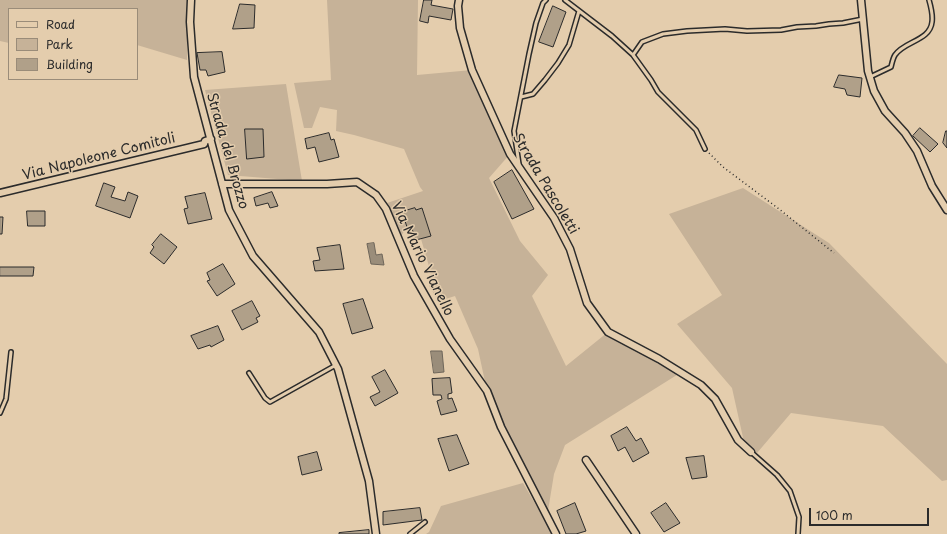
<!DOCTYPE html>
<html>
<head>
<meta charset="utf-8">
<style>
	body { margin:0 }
	#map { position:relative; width:947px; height:534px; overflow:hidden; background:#e4cdad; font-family:"Playpen Sans",sans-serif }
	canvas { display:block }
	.legend { position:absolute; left:8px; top:8px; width:130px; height:72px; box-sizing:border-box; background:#e4cdad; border:1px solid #9a8c79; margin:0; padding:5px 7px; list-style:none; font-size:12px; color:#2b2b2b }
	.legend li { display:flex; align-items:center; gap:8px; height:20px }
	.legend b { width:20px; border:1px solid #9a8c79 }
	.scale { position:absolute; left:809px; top:508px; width:120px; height:18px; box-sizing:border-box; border:2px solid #2b2b2b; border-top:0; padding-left:5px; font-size:12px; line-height:14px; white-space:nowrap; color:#2b2b2b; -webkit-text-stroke:3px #e4cdad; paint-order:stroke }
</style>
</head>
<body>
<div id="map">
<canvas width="947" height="534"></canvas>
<ul class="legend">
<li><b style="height:5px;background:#e4cdad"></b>Road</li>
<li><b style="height:11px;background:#c6b298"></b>Park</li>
<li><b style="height:11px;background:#b0a089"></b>Building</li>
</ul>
<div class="scale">100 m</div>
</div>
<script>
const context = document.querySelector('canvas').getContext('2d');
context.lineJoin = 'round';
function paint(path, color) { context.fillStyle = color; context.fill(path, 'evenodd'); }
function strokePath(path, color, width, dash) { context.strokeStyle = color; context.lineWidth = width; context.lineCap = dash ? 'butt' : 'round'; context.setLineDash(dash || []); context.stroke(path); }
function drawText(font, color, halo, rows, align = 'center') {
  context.font = font + ' "Playpen Sans",sans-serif'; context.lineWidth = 3; context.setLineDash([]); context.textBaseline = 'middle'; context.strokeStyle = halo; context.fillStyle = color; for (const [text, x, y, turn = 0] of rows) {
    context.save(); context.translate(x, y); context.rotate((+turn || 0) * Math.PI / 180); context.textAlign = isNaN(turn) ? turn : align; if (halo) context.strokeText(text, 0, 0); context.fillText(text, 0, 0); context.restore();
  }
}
paint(new Path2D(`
	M0,0H187V60L137,45V9H9V43L0,41Z
	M327,0H418L417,75L472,70L510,154L489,178L520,241L548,275L532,296L566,366L608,332L680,373L565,445L554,474L547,517L487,391L478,349L455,296L439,301L429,286L431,273L421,239L431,235L422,208L416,210L415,208L402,212L407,227L401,236L387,203L423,191L420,187L404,149L354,135L336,131L337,110L320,107L312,128H304L294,83L331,80Z
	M286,84L302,181L228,175L205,90Z
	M743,188L829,243L947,364V480L942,481L883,426L791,413L757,453L744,442L732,388L677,324L722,295L669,214Z
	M523,483L553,534H426L429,532L441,506Z`), '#c6b298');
const water = new Path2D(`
	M374,243L376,255L382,254L384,265L371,264L367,244Z
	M431,351H442L444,372L434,373Z`);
paint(water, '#9a8d7a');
strokePath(water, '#6e665a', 1);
const building = new Path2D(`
	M424,0H432L431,5L453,9L451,20L429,16L428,23L420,21Z
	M240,4L255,5L254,28L233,29Z
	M553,6L566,12L553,47L539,42Z
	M222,52L225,72L208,76L206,70H200L197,53Z
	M839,75L862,78L860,97L847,95L845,89L834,87Z
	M920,128L938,144L930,152L913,136Z
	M245,129H263L264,157L247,159Z
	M946,131H947V148L943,143Z
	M329,133L331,140L334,139L339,157L319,162L315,147L307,149L305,139Z
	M512,170L534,209L512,219L494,182Z
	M104,183L115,187L111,197L125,201L128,192L138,196L130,218L96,206Z
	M272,192L278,206L270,208L268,203L256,206L254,198Z
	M205,193L212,219L188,224L184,209L188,208L185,197Z
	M415,208L416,210L422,208L431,236L416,240L411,226L407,227L402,212Z
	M27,211H45V226H28Z
	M0,217H3L2,234H0Z
	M161,234L177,247L164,264L150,253L154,247L152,245Z
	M340,245L344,269L315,271L313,261L320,260L317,248Z
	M223,264L235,284L217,296L207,281L210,280L207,273Z
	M0,267H34L33,276H0Z
	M363,299L373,328L352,334L343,304Z
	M252,301L260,316L256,318L258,322L242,330L232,311Z
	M218,326L224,340L211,347L210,345L198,349L191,336Z
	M385,370L398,393L375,406L370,397L380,392L372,377Z
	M450,378L452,393L448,394V399L452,398L457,411L441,415L437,401L442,399L441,395H433L432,379Z
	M627,427L636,441L641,438L649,453L633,462L625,447L618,451L611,436Z
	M457,435L469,464L449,471L438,439Z
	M317,452L322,470L302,475L298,457Z
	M704,456L707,477L692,479L686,458Z
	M575,503L586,531L576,534H566L557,511Z
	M666,503L680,523L664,532L651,513Z
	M420,508L422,520L383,525V512Z
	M369,530V534H339V533Z`);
paint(building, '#b0a089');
strokePath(building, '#2b2b2b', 1);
const lane = new Path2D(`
	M565,0L612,36L633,55L651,80L658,92L696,130L705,149
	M633,55L642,42L663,34L687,31L725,29L747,31L781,30L797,27L816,26L829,24L843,23L863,19
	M870,77L891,67C892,63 893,58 895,55C904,41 930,41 932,22C933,15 931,7 929,0
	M521,97L533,94L545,80L558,63L569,45L579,11
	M519,164L514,131L529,54L536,23L543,3L546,0
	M249,373L265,398L270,402L336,365
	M0,413L6,399L11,352
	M751,452L777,475L790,491L799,517L798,534
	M410,534L425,522`);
const street = new Path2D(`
	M191,0L190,22L194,77L229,210L253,256L319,332L338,369L369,481L376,534
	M459,0L458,6L460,28L472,70L510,154L554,218L570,249L587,303L608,332L659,359L701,385L715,399L738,440L751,452
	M861,0L868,71L874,91L885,111L905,133L917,151L932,186L947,210
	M222,184H327L357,182L376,195L386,209L414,276L450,339L487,391L501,427L556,534
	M0,193L204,144L205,141L211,139
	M586,460L636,534`);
strokePath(lane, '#2b2b2b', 6);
strokePath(street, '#2b2b2b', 9);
strokePath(new Path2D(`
	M709,153L723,167L779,209L834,253`), '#2b2b2b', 1.5, [1, 3]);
strokePath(lane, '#e4cdad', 3);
strokePath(street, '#e4cdad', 6);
drawText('14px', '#2b2b2b', '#e4cdad', [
	["Strada del Brozzo",227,151,74],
	["Via Napoleone Comitoli",99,157,-14],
	["Strada Pascoletti",545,184,59],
	["Via Mario Vianello",422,259,64]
]);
</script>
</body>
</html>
